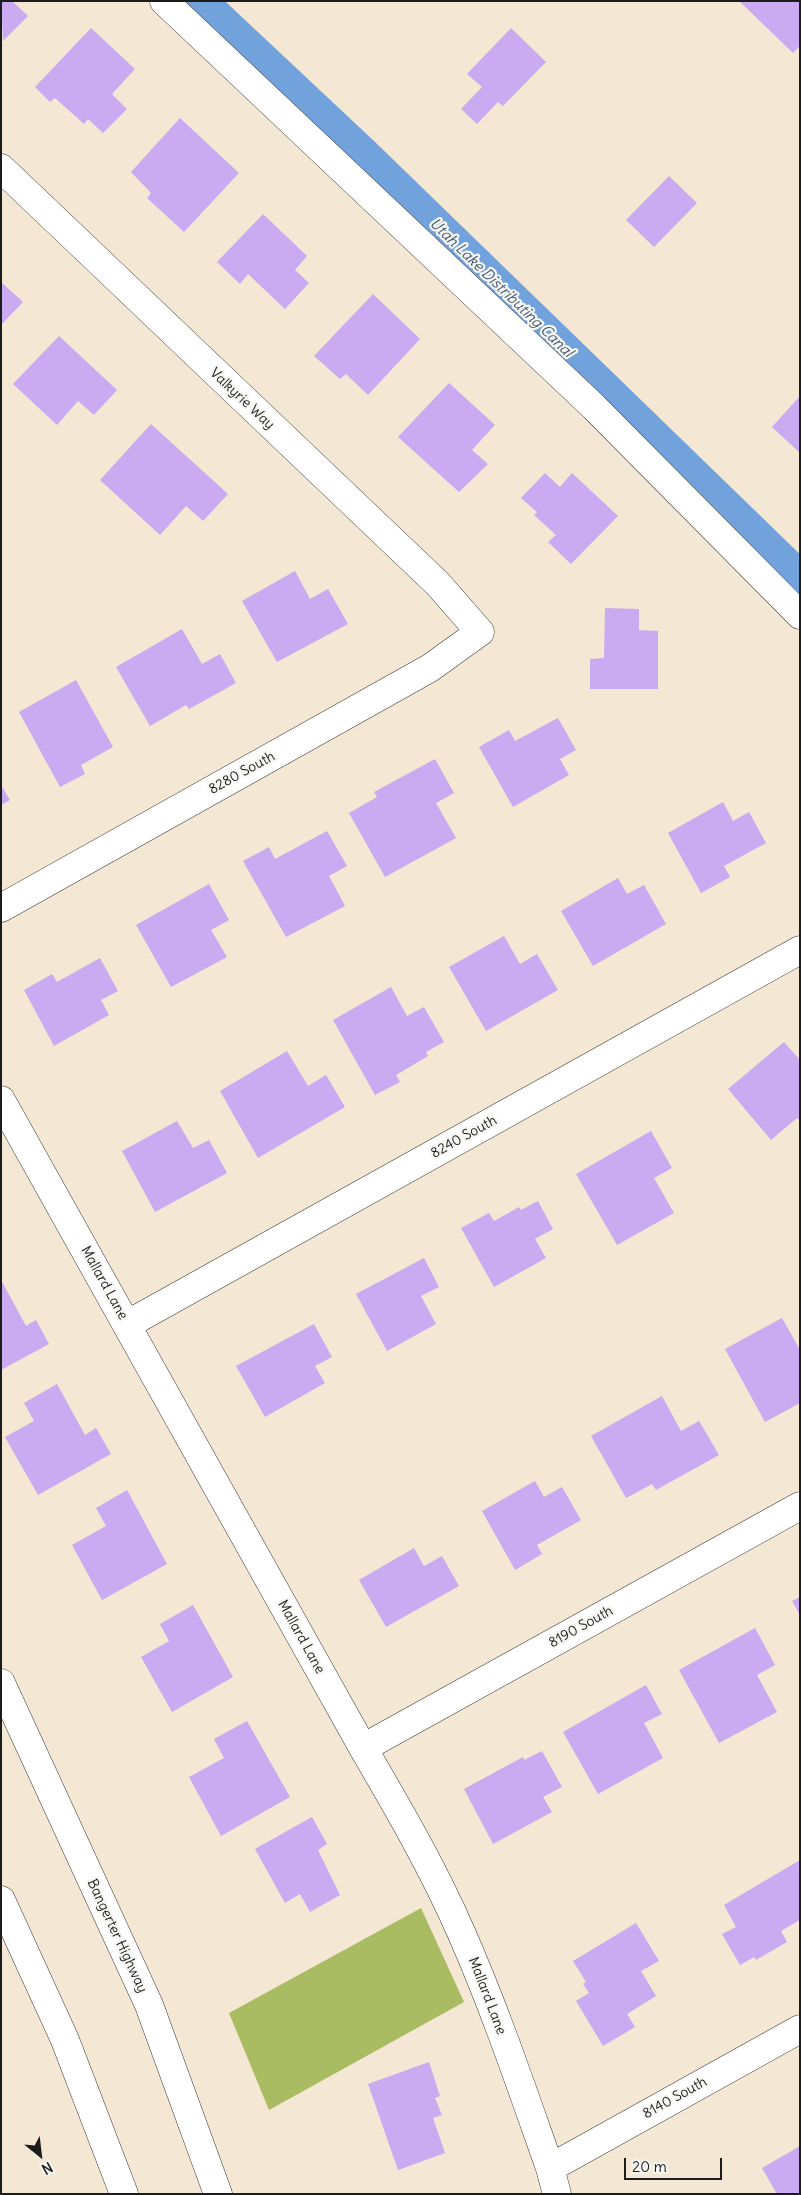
<!DOCTYPE html>
<html>
<head>
<meta charset="utf-8">
<style>
	body { margin:0 }
	#map { position:relative; width:801px; height:2195px; overflow:hidden; background:#f4e7d4; font-family:Delius,sans-serif }
	canvas { display:block }
	.frame { position:absolute; inset:0; border:2px solid #1c1c1c; pointer-events:none }
	.north { position:absolute; left:15px; top:2130px; width:50px; height:50px; -webkit-text-stroke:4px #f6f6f2; paint-order:stroke; rotate:151deg; font-size:14px; font-weight:700; line-height:20px; text-align:center; color:#1c1c1c }
	.north::after { content:''; display:block; margin:auto; width:18px; height:22px; background:#1c1c1c; clip-path:polygon(50% 0,100% 100%,50% 72%,0 100%) }
	.scale { position:absolute; left:624px; top:2158px; width:98px; height:22px; box-sizing:border-box; border:2px solid #1c1c1c; border-top:0; padding-left:6px; font-size:15px; line-height:18px; white-space:nowrap; color:#1c1c1c; -webkit-text-stroke:4px #f6f6f2; paint-order:stroke }
</style>
</head>
<body>
<div id="map">
<canvas width="801" height="2195"></canvas>
<div class="frame"></div>
<div class="north">N</div>
<div class="scale">20 m</div>
</div>
<script>
const context = document.querySelector('canvas').getContext('2d');
context.lineJoin = 'round';
function paint(path, color) { context.fillStyle = color; context.fill(path, 'evenodd'); }
function strokePath(path, color, width, dash) { context.strokeStyle = color; context.lineWidth = width; context.lineCap = dash ? 'butt' : 'round'; context.setLineDash(dash || []); context.stroke(path); }
function drawText(font, color, halo, rows, align = 'center') {
  context.font = font + ' Delius,sans-serif'; context.lineWidth = 4.5; context.setLineDash([]); context.textBaseline = 'middle'; context.strokeStyle = halo; context.fillStyle = color; for (const [text, x, y, turn = 0] of rows) {
    context.save(); context.translate(x, y); context.rotate((+turn || 0) * Math.PI / 180); context.textAlign = isNaN(turn) ? turn : align; if (halo) context.strokeText(text, 0, 0); context.fillText(text, 0, 0); context.restore();
  }
}
paint(new Path2D(`
	M421,1908L464,2002L269,2110L229,2013Z`), '#a9bc61');
strokePath(new Path2D(`
	M200,1L365,156L800,578`), '#72a2dc', 34);
paint(new Path2D(`
	M1,1H12L28,16L3,41Z
	M739,1H800V46L793,53Z
	M91,28L135,69L112,94L127,109L103,133L88,119L84,124L55,98L50,102L35,87Z
	M511,28L546,62L503,106L498,102L477,124L461,109L482,87L467,74Z
	M180,118L239,173L184,232L147,198L151,193L131,172Z
	M669,176L697,203L654,247L626,220Z
	M263,214L307,256L295,270L309,283L285,309L248,274L240,284L217,262Z
	M1,282L23,302L1,325Z
	M373,294L420,339L368,395L346,374L340,379L314,356Z
	M59,336L117,390L94,415L78,401L57,425L13,384Z
	M449,383L495,425L472,450L488,464L459,492L398,437Z
	M800,396V453L772,427Z
	M151,424L228,494L203,521L186,506L160,535L100,480Z
	M545,473L560,487L572,473L618,516L571,564L548,542L556,535L534,515L537,512L521,498Z
	M295,571L310,599L328,589L348,624L277,662L242,601Z
	M605,608L639,609V630L658,631V689H590V659L604,658Z
	M182,629L202,664L220,654L236,683L189,709L186,705L150,726L116,667Z
	M76,680L113,747L81,765L85,774L60,787L19,712Z
	M558,718L576,750L560,759L569,775L513,807L479,747L509,730L515,741Z
	M435,759L454,793L436,803L456,838L385,877L349,813L377,797L374,792Z
	M1,785L10,800L1,805Z
	M723,802L733,821L749,812L766,843L724,866L730,877L701,893L668,833Z
	M327,831L347,866L329,876L345,906L286,937L243,861L269,847L275,859Z
	M618,878L627,894L644,885L666,924L593,966L561,911Z
	M209,884L229,920L211,930L227,957L171,987L136,925Z
	M504,936L520,964L537,954L558,990L486,1031L449,967Z
	M100,958L118,991L101,1000L109,1015L54,1046L24,990L52,974L57,982Z
	M391,987L407,1016L424,1007L444,1042L426,1052L428,1056L396,1075L400,1082L375,1095L333,1020Z
	M784,1042L800,1060V1120L797,1118L771,1140L728,1089Z
	M287,1051L308,1086L326,1075L345,1107L258,1158L220,1091Z
	M177,1121L193,1148L209,1140L227,1173L155,1212L122,1151Z
	M651,1131L672,1168L654,1178L674,1213L617,1245L576,1174Z
	M538,1201L553,1229L535,1239L546,1258L494,1287L461,1228L489,1213L494,1221L519,1207L521,1210Z
	M424,1258L439,1287L421,1296L436,1324L387,1351L356,1294Z
	M1,1280L26,1326L36,1320L49,1344L1,1370Z
	M782,1318L800,1350V1403L765,1422L725,1349Z
	M314,1324L332,1357L315,1366L325,1383L265,1417L236,1366Z
	M57,1384L85,1435L96,1428L111,1454L38,1495L5,1437L34,1421L24,1403Z
	M662,1396L681,1431L699,1421L719,1455L656,1490L652,1484L626,1498L591,1436Z
	M535,1481L544,1497L562,1487L581,1520L537,1545L542,1554L515,1570L482,1511Z
	M127,1490L167,1564L102,1600L72,1545L106,1526L96,1508Z
	M414,1548L424,1566L442,1556L459,1586L386,1627L359,1580Z
	M800,1597V1615L792,1601Z
	M193,1605L233,1677L172,1712L141,1657L169,1641L160,1624Z
	M755,1628L775,1665L757,1675L777,1712L719,1743L679,1670Z
	M646,1685L662,1714L644,1723L663,1758L598,1794L563,1732Z
	M247,1721L290,1797L221,1836L189,1777L224,1758L214,1739Z
	M542,1751L562,1787L543,1797L552,1812L493,1844L464,1789L523,1757L524,1760Z
	M312,1817L327,1844L318,1850L340,1895L310,1912L300,1894L285,1903L255,1849Z
	M800,1860V1920L781,1931L787,1942L756,1960L754,1957L740,1965L722,1934L736,1927L724,1905Z
	M636,1923L659,1961L641,1971L656,1996L627,2014L635,2027L603,2046L576,2001L589,1993L583,1984L586,1982L573,1961Z
	M429,2062L440,2096L435,2098L442,2115L433,2118L445,2153L398,2170L368,2084Z
	M800,2146V2194H777L762,2168Z`), '#caaaf0');
const minor = new Path2D(`
	M164,1L594,407L800,615
	M1,168L438,584L480,632L430,668L1,908
	M1,1100L363,1748C398,1808 433,1868 461,1932C495,2009 522,2089 550,2168L557,2194
	M128,1324L800,950
	M363,1748L800,1506
	M550,2168L800,2029`);
const highway = new Path2D(`
	M1,1683L149,2005L218,2194
	M1,1900L65,2040L124,2194`);
strokePath(minor, '#3c3a38', 29);
strokePath(highway, '#3c3a38', 29);
strokePath(minor, '#fff', 28);
strokePath(highway, '#fff', 28);
drawText('14px', '#1c1c1c', '#f6f6f2', [
	["Valkyrie Way",242,399,43],
	["8280 South",242,773,-29],
	["8240 South",464,1137,-29],
	["Mallard Lane",104,1283,61],
	["8190 South",581,1627,-29],
	["Mallard Lane",301,1637,61],
	["Bangerter Highway",117,1936,65],
	["Mallard Lane",487,1996,69],
	["8140 South",675,2098,-29]
]);
drawText('italic 15px', '#435872', '#f6f6f2', [
	["Utah Lake Distributing Canal",501,288,44]
]);
</script>
</body>
</html>
